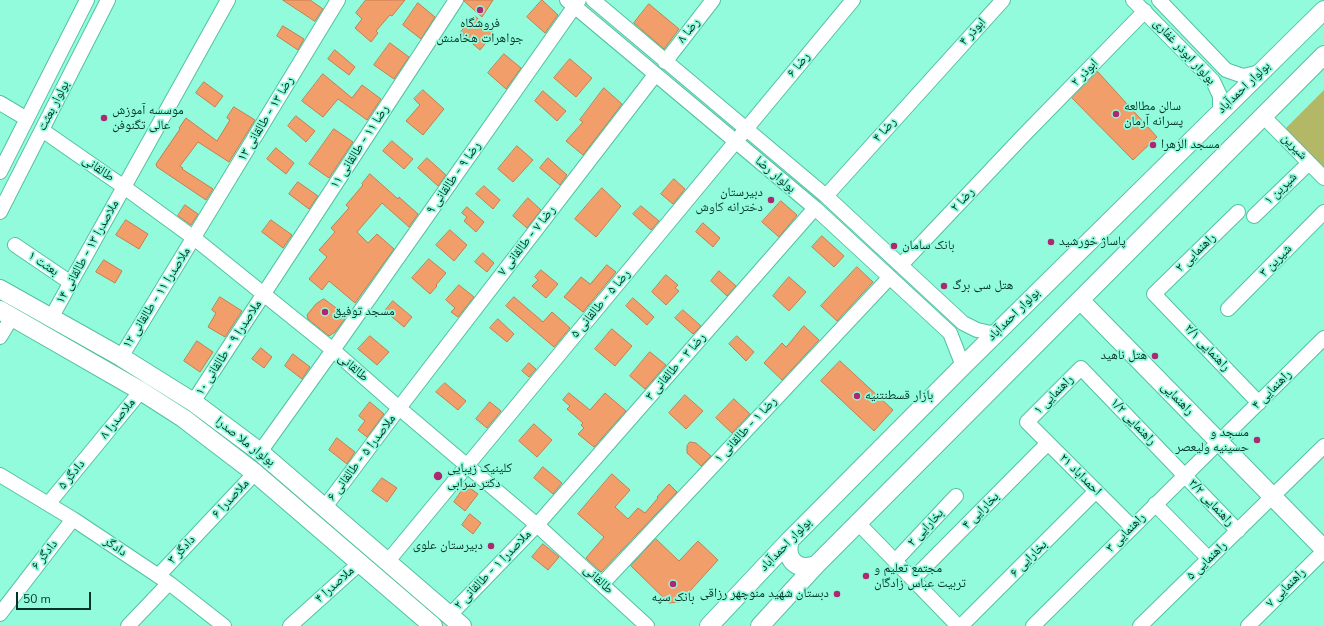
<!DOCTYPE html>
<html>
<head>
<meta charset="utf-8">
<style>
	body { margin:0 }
	#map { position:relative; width:1324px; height:626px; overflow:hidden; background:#91fbdb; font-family:"Nunito Sans",sans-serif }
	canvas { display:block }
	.scale { position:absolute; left:16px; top:592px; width:75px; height:18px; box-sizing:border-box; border:2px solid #023429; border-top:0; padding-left:5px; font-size:12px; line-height:14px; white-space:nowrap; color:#023429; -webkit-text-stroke:3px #91fbdb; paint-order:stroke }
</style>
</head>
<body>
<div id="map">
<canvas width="1324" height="626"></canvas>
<div class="scale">50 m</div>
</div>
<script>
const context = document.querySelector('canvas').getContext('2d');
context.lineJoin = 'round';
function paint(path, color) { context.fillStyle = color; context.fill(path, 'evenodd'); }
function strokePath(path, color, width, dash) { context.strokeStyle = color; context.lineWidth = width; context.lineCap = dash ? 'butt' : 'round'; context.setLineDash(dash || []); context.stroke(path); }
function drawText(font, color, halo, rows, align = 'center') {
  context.font = font + ' "Nunito Sans","Noto Naskh Arabic",sans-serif'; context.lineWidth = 3.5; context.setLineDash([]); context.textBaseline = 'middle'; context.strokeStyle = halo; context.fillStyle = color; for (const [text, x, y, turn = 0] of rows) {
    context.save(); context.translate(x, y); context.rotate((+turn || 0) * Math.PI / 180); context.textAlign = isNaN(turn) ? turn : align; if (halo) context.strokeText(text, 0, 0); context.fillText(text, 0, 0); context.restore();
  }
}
paint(new Path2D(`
	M1324,90V173L1283,131Z`), '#b3b867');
const building = new Path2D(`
	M283,0H310L323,9L315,21Z
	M366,0H405L392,16L390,15L376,31L378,33L371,42L355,28L362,19L356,13Z
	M464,0H493L482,17L464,1Z
	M542,0L558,15L545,33L527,17Z
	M418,3L435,17L421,39L403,25Z
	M649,4L679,29L664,49L634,23Z
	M475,16L494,33L480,50L460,33Z
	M283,26L304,39L298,50L277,36Z
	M390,43L409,57L394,79L374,65Z
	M335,50L355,67L349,75L328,59Z
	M504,54L521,68L506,89L488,73Z
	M570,59L592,78L576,97L554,78Z
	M1098,72L1157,137L1133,160L1072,98Z
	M323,74L352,98L362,85L381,99L367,120L338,99L323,117L302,101Z
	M204,82L223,96L215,107L196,93Z
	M604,88L622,104L583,155L566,141L583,122L580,120Z
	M423,90L444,109L423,135L406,121L420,105L414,99Z
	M543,91L566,111L557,121L535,101Z
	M234,107L255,120L229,162L198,142L180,166L183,168L182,169L213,189L206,200L157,167L156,164L180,129L179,128L186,118L217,141L230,120L227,118Z
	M296,116L315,131L306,142L288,126Z
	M334,129L353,142L329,178L309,164Z
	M392,141L413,159L404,169L383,151Z
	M517,146L533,160L513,182L498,169Z
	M276,148L294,163L286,174L267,159Z
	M427,158L446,175L438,186L418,168Z
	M548,158L567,175L560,185L540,168Z
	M370,174L398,199L399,197L418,214L409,227L382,203L357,232L368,243L377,234L394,249L355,303L329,281L322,290L309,279L327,257L319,250L335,232L331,228L349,208L346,205L363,185L362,184Z
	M674,179L685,189L673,204L661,194Z
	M298,182L318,196L309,209L289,194Z
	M484,186L500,200L493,209L476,194Z
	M602,188L621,206L596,237L575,219Z
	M528,198L541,210L527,228L513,216Z
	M781,201L797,215L779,237L762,222Z
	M185,205L198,214L191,225L178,216Z
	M641,206L659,221L651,230L633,214Z
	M467,207L484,222L476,232L464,221L467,217L462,213Z
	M126,220L148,234L139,249L116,235Z
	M271,220L292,235L283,248L262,232Z
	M703,223L720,238L713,247L696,232Z
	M450,230L467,245L454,261L436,245Z
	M822,236L844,256L834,267L812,247Z
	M483,253L494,263L487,272L475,262Z
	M429,259L446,273L436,285L437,286L430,294L412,278Z
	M104,260L122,271L115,283L96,272Z
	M607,265L616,272L583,312L564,297L581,277L590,284Z
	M857,267L873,282L837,321L821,306Z
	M541,270L558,284L546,298L532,286L538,280L535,277Z
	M719,271L736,286L727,296L711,281Z
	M666,275L678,285L675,288L679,291L666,305L652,292Z
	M789,277L806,292L789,311L773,296Z
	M459,285L474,297L458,317L451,312L455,308L446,300Z
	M220,297L242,311L225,337L208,327L216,313L212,310Z
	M514,297L543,322L552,312L570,328L554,347L506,306Z
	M633,298L654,317L647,325L626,306Z
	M324,299L347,316L335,332L329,336L308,319L307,315L316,304Z
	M393,301L412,317L404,327L385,311Z
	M683,310L701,326L693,334L675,318Z
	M498,319L514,334L507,342L490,328Z
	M804,326L819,340L782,380L764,363L782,343L786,347Z
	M612,329L632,346L615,366L595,349Z
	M370,336L389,352L377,365L358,349Z
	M737,336L754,352L746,361L729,344Z
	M197,341L213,352L200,372L184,361Z
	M261,348L272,357L264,368L252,359Z
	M650,352L666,365L645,389L630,376Z
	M293,354L310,367L302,379L285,366Z
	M840,361L893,410L874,431L821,381Z
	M529,363L536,369L529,377L522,371Z
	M445,383L466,401L458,410L436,392Z
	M569,393L590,410L605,393L626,411L594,447L578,434L584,428L581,425L583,423L567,409L570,406L563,400Z
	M685,395L703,411L686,429L669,413Z
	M734,399L750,414L732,433L716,418Z
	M370,402L384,414L367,437L358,430L365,421L359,416Z
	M490,402L501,411L487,428L476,419Z
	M534,424L552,440L537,457L519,441Z
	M337,438L355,452L347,464L329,450Z
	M690,442L696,443L711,456L701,466L687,453V446Z
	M543,467L562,483L553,494L534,478Z
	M612,474L630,490L615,507L628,519L638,508L645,513L658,498L657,497L669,484L677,492L601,572L586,558L604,537L578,514Z
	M382,478L397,488L387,502L372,491Z
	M466,485L478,494L465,511L454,502Z
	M470,514L481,523L473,534L462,525Z
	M656,539L679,561L698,541L718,560L680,602L669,603L631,566Z
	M543,544L559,557L548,570L532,557Z`);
paint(building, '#f19e6a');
strokePath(building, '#c57d4e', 1);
const minor = new Path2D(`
	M567,0L815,208L950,333L963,366
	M593,0L826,196L963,323L977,330L996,334
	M1133,0L1213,81L1220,96V112
	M1159,0L1226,70L1243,76L1260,72
	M665,62L713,0
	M0,103L27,119
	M1263,116L1324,178
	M42,130L124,187L194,238L333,350L399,408L537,525L647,626
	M0,172L87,0
	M826,196L1003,0
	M0,212L108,0
	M1238,212L1154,294L1259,403
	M1254,216L1309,163
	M15,245L71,283
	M901,265L1024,135L1145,11
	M1228,309L1324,212
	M51,318L228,0
	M0,337L12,317
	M121,357L338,0
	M193,402L456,0
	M260,452L333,350L579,0
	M0,475L73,519L169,583L224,626
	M49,503L141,391
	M1155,504L1209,559
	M325,507L399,408L655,75
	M858,523L958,626
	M1132,527L1027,422L1081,368L1238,531
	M388,561L853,0
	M895,561L956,496
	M158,576L255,473
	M913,579L1048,443
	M602,584L890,277
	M0,614L73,519
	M450,615L537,525L815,208
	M128,626L169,583
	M290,626L361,562
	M961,626L1096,491
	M1033,626L1324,338
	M1140,626L1324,446
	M1248,626L1324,551`);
const major = new Path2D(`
	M0,289L121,357L193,402L260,452L462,626
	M1080,300L1324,549
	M0,310L141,391L183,418L255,473L433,626
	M790,540C784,559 797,572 816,565
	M709,626L790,540L963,366L1324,10
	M760,626L816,565L1324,55`);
strokePath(minor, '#54c1a3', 16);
strokePath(major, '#54c1a3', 20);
strokePath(minor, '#fff', 14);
strokePath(major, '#fff', 18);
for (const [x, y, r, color] of [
	[480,10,4,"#ad2870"],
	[1116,114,4,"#ad2870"],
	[104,118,4,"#ad2870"],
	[1153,145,4,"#ad2870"],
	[771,200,4,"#ad2870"],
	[1051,242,4,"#ad2870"],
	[894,246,4,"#ad2870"],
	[944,286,4,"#ad2870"],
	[325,312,4,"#ad2870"],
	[1155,356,4,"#ad2870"],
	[857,396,4,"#ad2870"],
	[1257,440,4,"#ad2870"],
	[438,476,5,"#ad2870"],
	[491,546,4,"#ad2870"],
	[866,576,4,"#ad2870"],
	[673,584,4,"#ad2870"],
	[837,594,4,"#ad2870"]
]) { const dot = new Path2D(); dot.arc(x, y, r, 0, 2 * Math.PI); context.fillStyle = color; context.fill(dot); strokePath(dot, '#91fbdb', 1.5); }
drawText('13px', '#023429', '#91fbdb', [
	["فروشگاه",480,24,"center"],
	["جواهرات هخامنش",480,39,"center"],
	["سالن مطالعه",1124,107],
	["پسرانه آرمان",1124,122],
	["موسسه آموزش",112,111],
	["عالی تگنوفن",112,126],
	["مسجد الزهرا",1161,145],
	["دبیرستان",763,193,"right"],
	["دخترانه کاوش",763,208,"right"],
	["پاساژ خورشید",1059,242],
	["بانک سامان",902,246],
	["هتل سی برگ",952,286],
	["مسجد توفیق",333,312],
	["هتل ناهید",1147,356,"right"],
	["بازار قسطنتنیه",865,396],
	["مسجد و",1249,433,"right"],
	["حسینیه ولیعصر",1249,448,"right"],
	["کلینیک زیبایی",447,469],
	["دکتر سرابی",447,484],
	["دبیرستان علوی",483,546,"right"],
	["مجتمع تعلیم و",874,569],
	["تربیت عباس زادگان",874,584],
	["دبستان شهید منوچهر رزاقی",829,594,"right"],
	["بانک سپه",673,598,"center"]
], 'left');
drawText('13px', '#023429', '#91fbdb', [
	["رضا ۸",689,31,-52],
	["ابوذر ۴",973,32,-48],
	["بولوار ابوذر غفاری",1184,52,47],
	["رضا ۶",799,65,-50],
	["ابوذر ۲",1085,73,-46],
	["بولوار احمدآباد",1244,88,-44],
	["بولوار بعثت",54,106,-63],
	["رضا ۱۳ - طالقانی ۱۳",266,119,-59],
	["رضا ۴",885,130,-48],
	["رضا ۱۱ - طالقانی ۱۱",360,147,-57],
	["شیرین",1294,147,46],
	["طالقانی",98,169,35],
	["بولوار رضا",775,175,40],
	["رضا ۹ - طالقانی ۹",454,178,-55],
	["شیرین ۱",1281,189,-44],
	["رضا ۲",963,200,-47],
	["رضا ۷ - طالقانی ۷",527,241,-52],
	["ملاصدرا ۱۳ - طالقانی ۱۴",88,252,-61],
	["راهنمایی ۲",1196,253,-44],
	["شیرین ۳",1276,261,-45],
	["بعثت ۱",43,264,34],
	["ملاصدرا ۱۱ - طالقانی ۱۲",157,298,-58],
	["رضا ۵ - طالقانی ۵",601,304,-50],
	["بولوار احمدآباد",1014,315,-45],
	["ملاصدرا ۹ - طالقانی ۱۰",229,348,-57],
	["راهنمایی ۲/۱",1207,348,46],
	["رضا ۳ - طالقانی ۳",676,367,-49],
	["طالقانی",353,368,41],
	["راهنمایی ۴",1272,390,-45],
	["راهنمایی ۱",1054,395,-45],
	["راهنمایی",1177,399,45],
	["ملاصدرا ۸",118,419,-51],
	["راهنمایی ۱/۲",1133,422,46],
	["رضا ۱ - طالقانی ۱",746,430,-47],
	["بولوار ملا صدرا",245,442,38],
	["ملاصدرا ۵ - طالقانی ۶",362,458,-53],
	["دادگر ۵",72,475,-51],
	["احمداباد ۲۱",1080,475,45],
	["ملاصدرا ۶",231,499,-47],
	["راهنمایی ۳/۲",1211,503,46],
	["بخارایی ۴",981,511,-45],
	["بخارایی ۲",926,528,-47],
	["راهنمایی ۳",1126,533,-45],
	["بولوار احمدآباد",786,545,-46],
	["دادگر",115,547,34],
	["دادگر ۳",182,550,-47],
	["دادگر ۶",45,555,-52],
	["بخارایی ۶",1029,559,-45],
	["راهنمایی ۵",1207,561,-44],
	["ملاصدرا ۱ - طالقانی ۲",493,570,-46],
	["طالقانی",598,580,43],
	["ملاصدرا ۴",335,585,-42],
	["راهنمایی ۷",1286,588,-45]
]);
</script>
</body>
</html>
